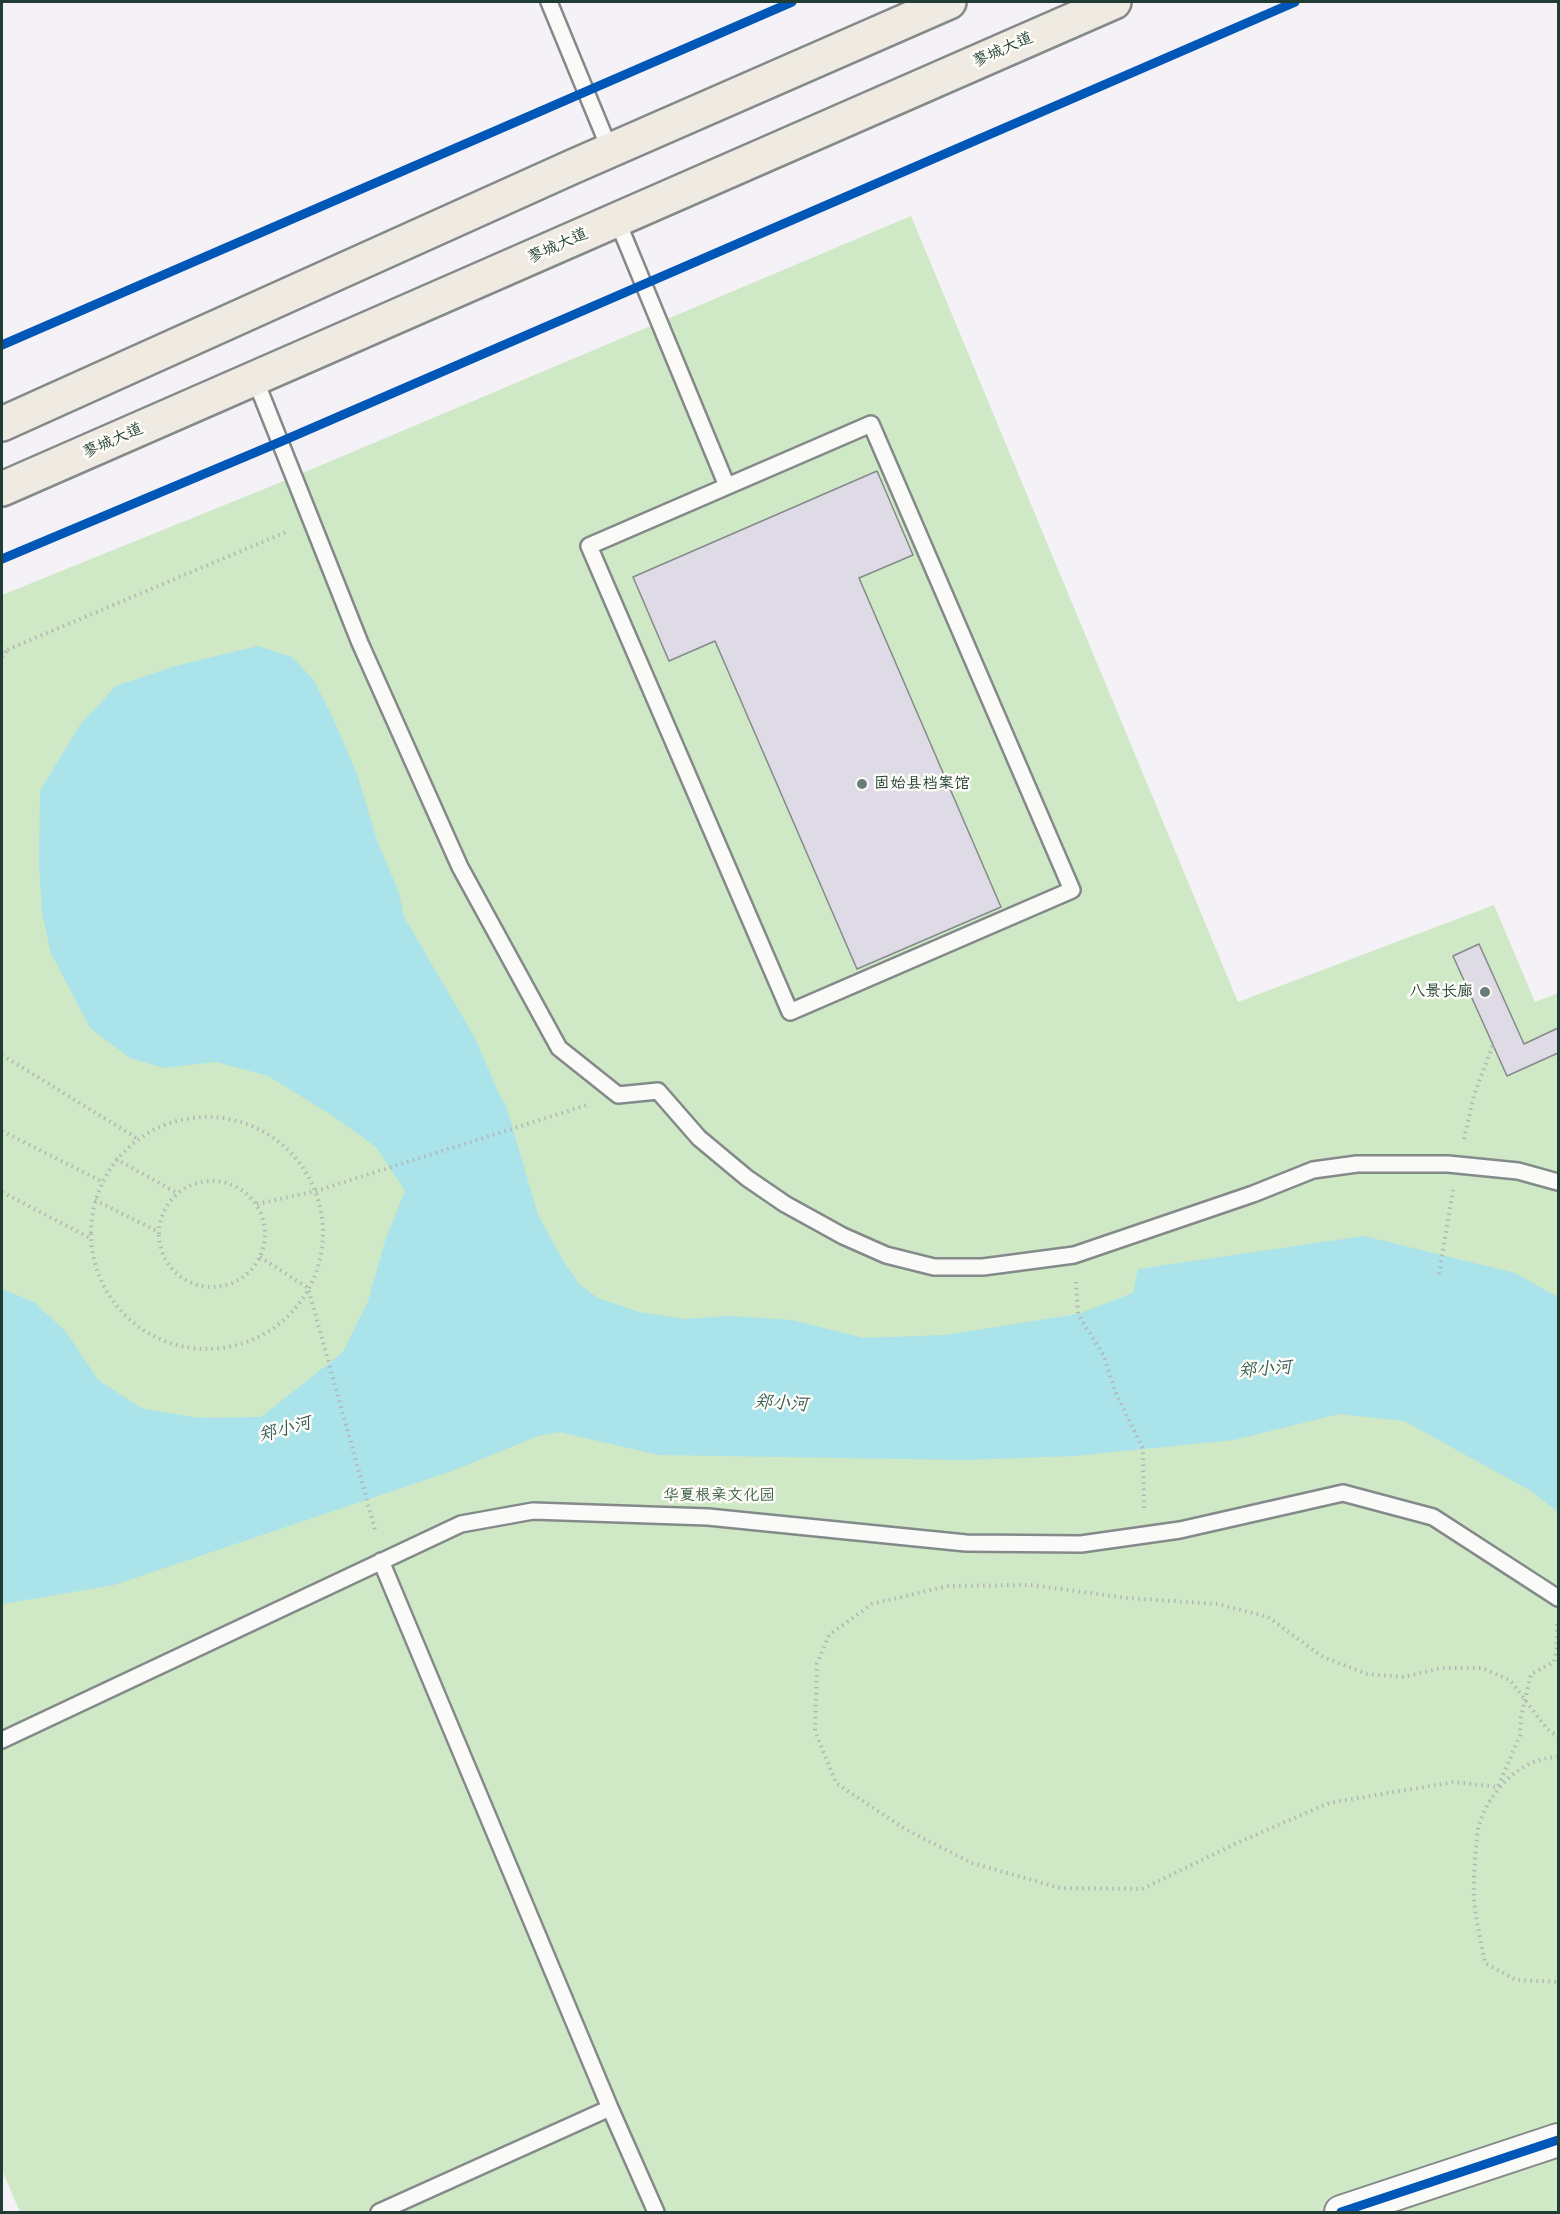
<!DOCTYPE html>
<html>
<head>
<meta charset="utf-8">
<style>
	body { margin:0 }
	#map { position:relative; width:1560px; height:2214px; overflow:hidden; background:#f4f2f6; font-family:Sriracha,sans-serif }
	canvas { display:block }
	.frame { position:absolute; inset:0; border:3px solid #1f3d34; pointer-events:none }
</style>
</head>
<body>
<div id="map">
<canvas width="1560" height="2214"></canvas>
<div class="frame"></div>
</div>
<script>
const context = document.querySelector('canvas').getContext('2d');
context.lineJoin = 'round';
function paint(path, color) { context.fillStyle = color; context.fill(path, 'evenodd'); }
function strokePath(path, color, width, dash) { context.strokeStyle = color; context.lineWidth = width; context.lineCap = dash ? 'butt' : 'round'; context.setLineDash(dash || []); context.stroke(path); }
function drawText(font, color, halo, rows, align = 'center') {
  context.font = font + ' Sriracha,"LXGW WenKai TC",sans-serif'; context.lineWidth = 5; context.setLineDash([]); context.textBaseline = 'middle'; context.strokeStyle = halo; context.fillStyle = color; for (const [text, x, y, turn = 0] of rows) {
    context.save(); context.translate(x, y); context.rotate((+turn || 0) * Math.PI / 180); context.textAlign = isNaN(turn) ? turn : align; if (halo) context.strokeText(text, 0, 0); context.fillText(text, 0, 0); context.restore();
  }
}
paint(new Path2D(`
	M911,216L1238,1002L1494,905L1535,1002L1558,993V2212H20L2,2170V595L279,483Z`), '#cfe8c6');
paint(new Path2D(`
	M258,646L292,657L313,679L333,718L357,774L377,840L399,893L404,917L475,1038L499,1094L506,1105L538,1215L565,1264L580,1285L598,1298L639,1312L684,1319L729,1316L792,1320L863,1338L945,1335L1078,1314L1133,1293L1138,1269L1364,1236L1515,1273L1558,1297V1512L1531,1491L1404,1421L1339,1414L1234,1440L1074,1456L964,1460L659,1455L559,1432L538,1436L452,1471L114,1585L2,1604V1289L34,1302L66,1332L98,1380L143,1409L200,1418L261,1417L343,1352L368,1301L386,1238L405,1191L376,1147L333,1116L268,1076L216,1062L164,1068L130,1058L90,1028L51,953L42,913L39,864L40,791L80,725L116,686L175,666Z`), '#aae3ea');
const building = new Path2D(`
	M877,471L913,555L859,578L1001,907L857,969L715,641L669,661L633,577Z
	M1479,944L1524,1044L1558,1028V1053L1507,1076L1453,956Z`);
paint(building, '#dedbe7');
strokePath(building, '#848989', 1.5);
const service = new Path2D(`
	M549,2L610,150
	M617,220L727,486
	M255,379L360,643L460,867L559,1048L618,1095L658,1091L699,1138L747,1178L785,1204L843,1236L886,1255L934,1267H983L1074,1255L1253,1194L1313,1170L1357,1164H1448L1518,1171L1558,1182
	M871,424L1072,890L790,1012L589,546Z
	M381,1561L610,2108
	M2,1740L461,1524L533,1511L708,1517L966,1543L1081,1544L1180,1530L1343,1493L1433,1517L1558,1598
	M379,2212L610,2108L656,2212`);
const minor = new Path2D(`
	M1341,2212L1558,2140`);
const primary = new Path2D(`
	M2,424L572,167L949,2
	M2,489L1114,2`);
strokePath(service, '#848989', 20);
strokePath(minor, '#848989', 36);
strokePath(primary, '#848989', 38);
strokePath(new Path2D(`
	M2,652L286,532
	M2,657L8,649
	M2,1055L138,1139
	M91 1233a116 116 0 1 1 232 0a116 116 0 1 1-232 0Z
	M2,1131L103,1182
	M1464,1139L1474,1095L1493,1045
	M116,1159L177,1193
	M159 1234a53 53 0 1 1 106 0a53 53 0 1 1-106 0Z
	M2,1192L90,1238
	M95,1200L159,1232
	M257,1204L316,1191L587,1105
	M260,1257L308,1288L376,1533
	M1439,1274L1453,1190
	M1076,1282L1078,1314L1104,1356L1115,1391L1143,1449L1144,1508
	M1557,1624V1647L1554,1662L1531,1674L1521,1717L1520,1735L1498,1787L1454,1782L1329,1803L1237,1843L1142,1889L1060,1888L972,1863L905,1829L836,1783L815,1731L817,1664L829,1635L872,1604L947,1586L1031,1585L1127,1598L1218,1604L1268,1617L1323,1657L1367,1674L1404,1677L1441,1668H1482L1510,1680L1547,1729L1558,1737
	M1558,1757C1520,1758 1490,1790 1479,1825C1476,1835 1473,1887 1474,1899C1476,1920 1481,1942 1485,1963L1516,1980L1558,1982`), '#b3b6b5', 4, [1.5, 4.5]);
strokePath(service, '#fafaf9', 15);
strokePath(minor, '#fafaf9', 32);
strokePath(primary, '#efebe2', 33);
strokePath(new Path2D(`
	M2,345L792,2
	M2,559L280,442L1295,2
	M1341,2212L1558,2140`), '#0057b8', 9);
for (const [x, y, r, color] of [
	[862,784,6,"#6a7c78"],
	[1485,992,6,"#6a7c78"]
]) { const dot = new Path2D(); dot.arc(x, y, r, 0, 2 * Math.PI); context.fillStyle = color; context.fill(dot); strokePath(dot, '#fdfcf7', 2); }
drawText('16px', '#1f3d34', '#fdfcf7', [
	["蓼城大道",1003,50,-24],
	["蓼城大道",558,246,-24],
	["蓼城大道",113,441,-24]
]);
drawText('16px', '#1f3d34', '#fdfcf7', [
	["固始县档案馆",874,784],
	["八景长廊",1473,992,"right"]
], 'left');
drawText('16px', '#3c5e49', '#fdfcf7', [
	["华夏根亲文化园",719,1496]
]);
drawText('italic 18px', '#355d57', '#fdfcf7', [
	["郑小河",1265,1370,-5],
	["郑小河",781,1404,3],
	["郑小河",285,1430,-15]
]);
</script>
</body>
</html>
